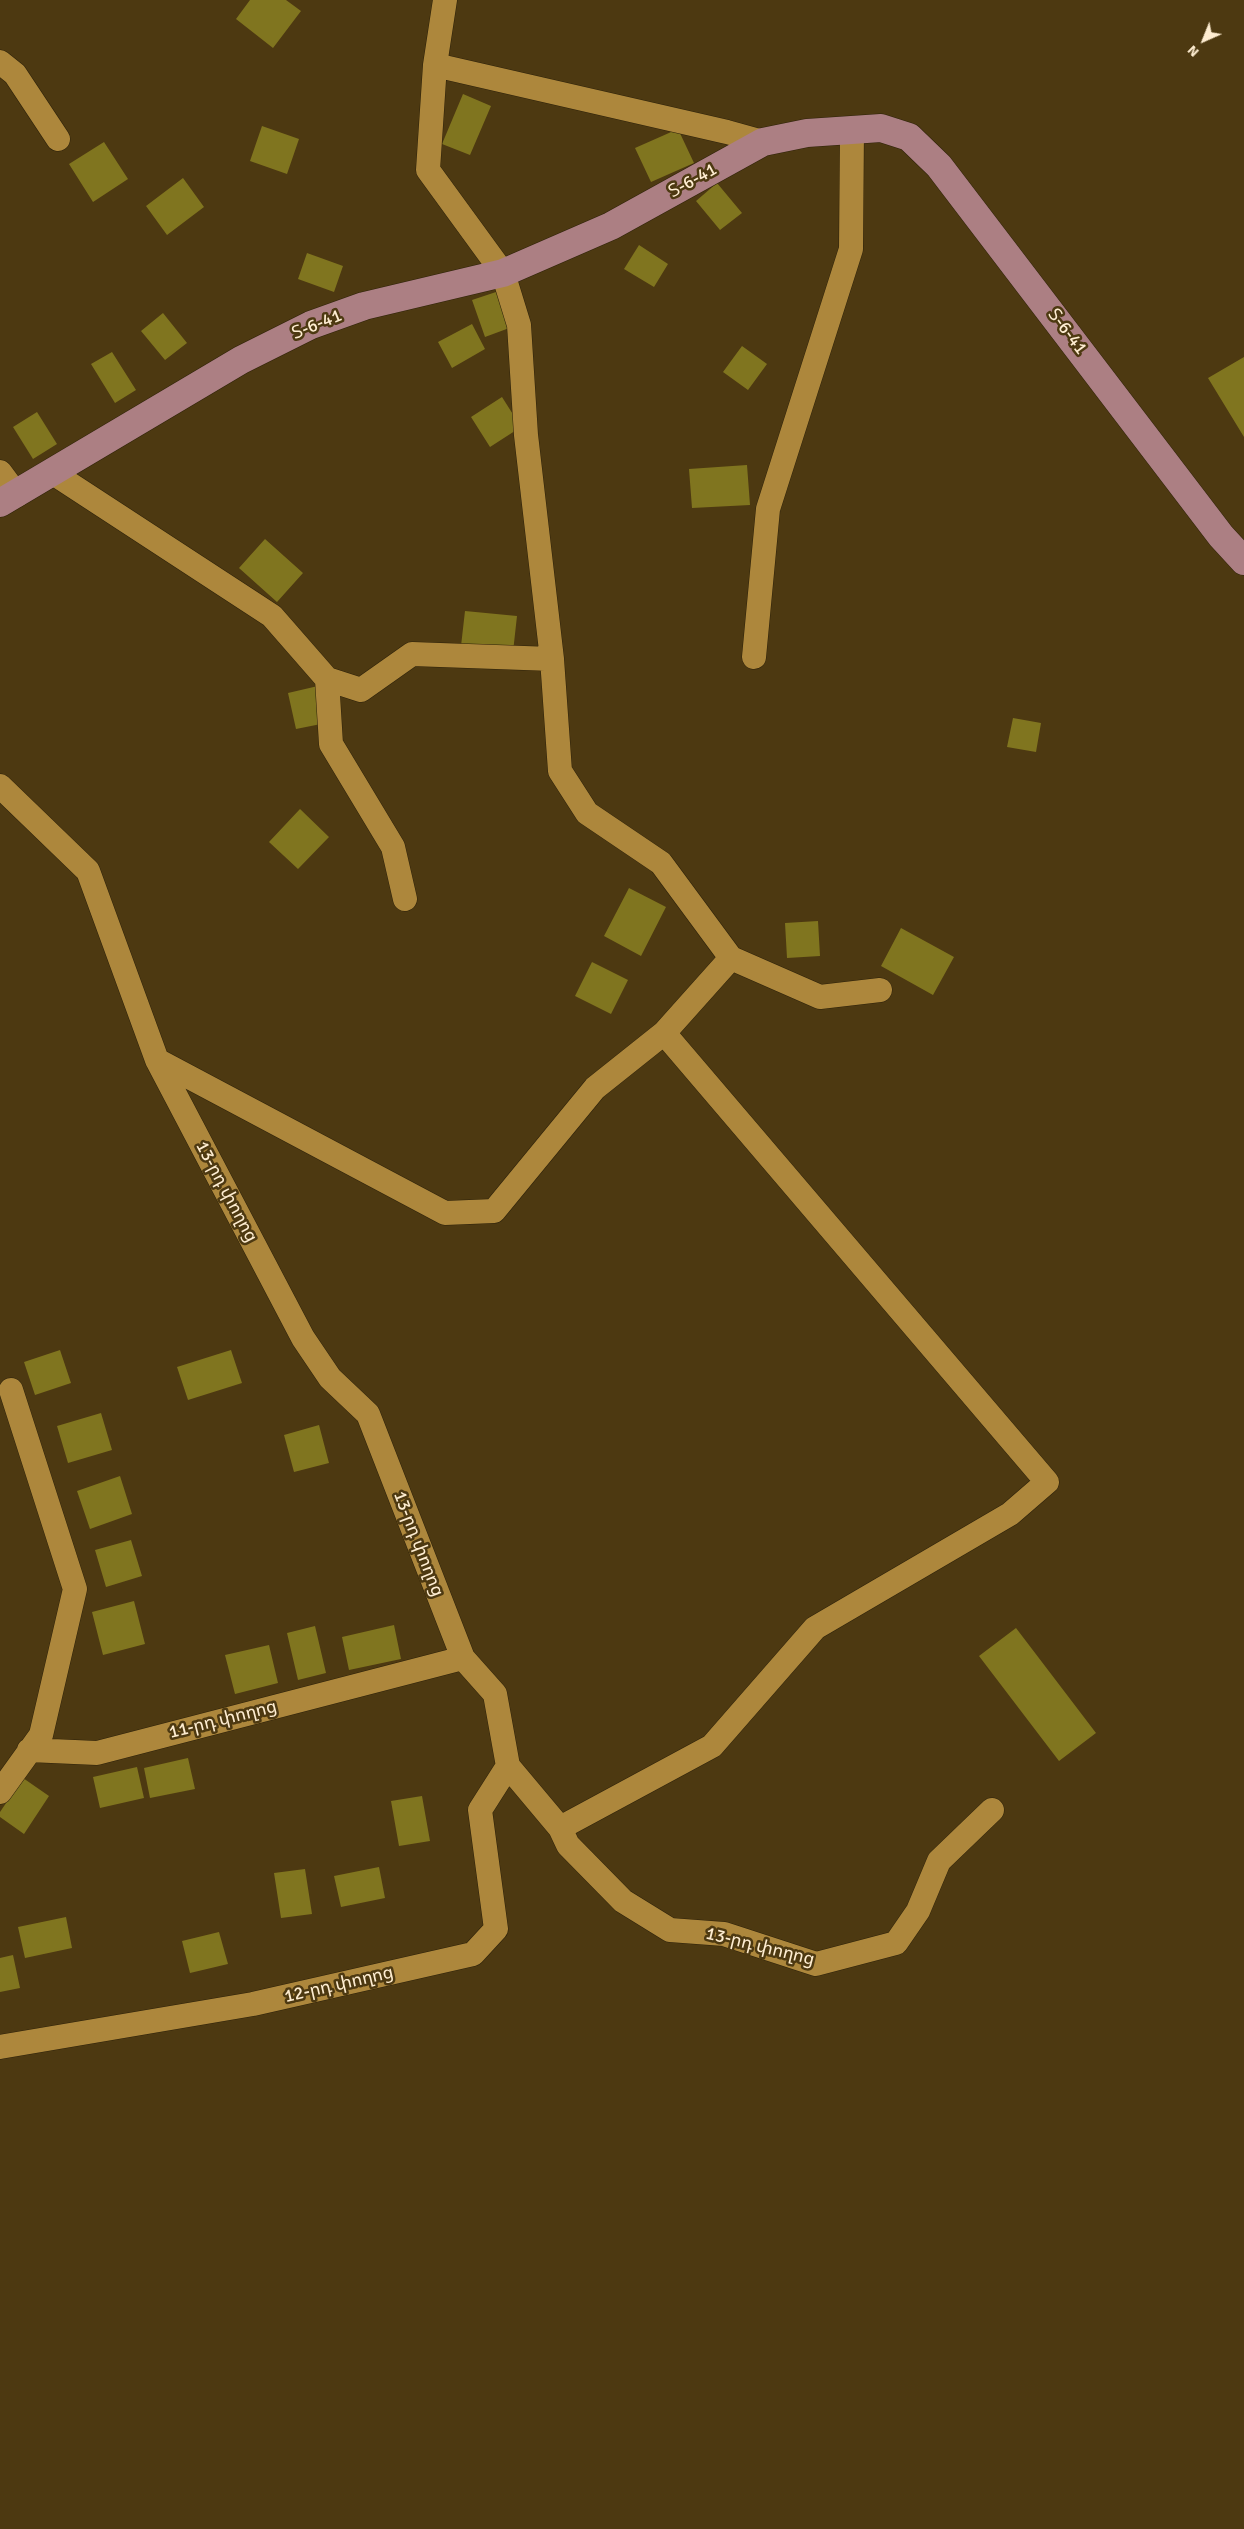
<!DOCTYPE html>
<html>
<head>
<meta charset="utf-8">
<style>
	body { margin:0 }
	#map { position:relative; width:1244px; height:2529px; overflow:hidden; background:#4d3911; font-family:Signika,sans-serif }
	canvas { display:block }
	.north { position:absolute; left:1179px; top:15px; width:50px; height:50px; -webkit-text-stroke:4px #4d3911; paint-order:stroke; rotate:224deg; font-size:14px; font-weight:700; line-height:20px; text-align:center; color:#feedd1 }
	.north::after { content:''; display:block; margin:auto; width:18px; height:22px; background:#feedd1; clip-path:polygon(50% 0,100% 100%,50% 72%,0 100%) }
</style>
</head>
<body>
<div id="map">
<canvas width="1244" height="2529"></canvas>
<div class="north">N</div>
</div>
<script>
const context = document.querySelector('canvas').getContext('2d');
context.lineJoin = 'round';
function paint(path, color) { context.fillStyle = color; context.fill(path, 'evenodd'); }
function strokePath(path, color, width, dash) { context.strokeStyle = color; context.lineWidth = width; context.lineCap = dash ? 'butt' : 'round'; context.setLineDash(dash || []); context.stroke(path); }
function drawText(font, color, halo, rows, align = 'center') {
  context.font = font + ' Signika,"Noto Sans Armenian",sans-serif'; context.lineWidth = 5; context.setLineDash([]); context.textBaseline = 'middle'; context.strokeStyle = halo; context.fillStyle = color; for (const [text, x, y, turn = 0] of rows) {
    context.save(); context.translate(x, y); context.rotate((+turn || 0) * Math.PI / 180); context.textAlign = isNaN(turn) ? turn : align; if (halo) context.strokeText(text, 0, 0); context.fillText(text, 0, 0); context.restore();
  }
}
paint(new Path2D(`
	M250,0H286L301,11L273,48L236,19Z
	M463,94L491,106L470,155L442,144Z
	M262,126L299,139L287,174L250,161Z
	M678,129L694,163L651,182L635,148Z
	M104,142L128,179L93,202L69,164Z
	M183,178L204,207L167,235L146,206Z
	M717,183L742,213L720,230L696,201Z
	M639,245L668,264L654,287L624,269Z
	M307,253L343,266L334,292L298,279Z
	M499,291L512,327L485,337L472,300Z
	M163,313L187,343L165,360L141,331Z
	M472,324L485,349L452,368L438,342Z
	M742,346L767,364L748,390L723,372Z
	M112,352L136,390L115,403L91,364Z
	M1244,357V437L1208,378Z
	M502,397L521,427L490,447L471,417Z
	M37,412L57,444L33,459L13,427Z
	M747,465L750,505L692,508L689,469Z
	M265,539L303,573L277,602L239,568Z
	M465,611L517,616L513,652L461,646Z
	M318,686L326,723L296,729L288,693Z
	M1013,718L1041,723L1036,752L1007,747Z
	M300,809L329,837L298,869L269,842Z
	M629,888L666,907L641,956L604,936Z
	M818,921L820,956L787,958L785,923Z
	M901,928L954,957L933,995L881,966Z
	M592,962L628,980L611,1014L575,996Z
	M60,1350L71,1383L35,1395L24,1362Z
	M231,1350L242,1383L188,1400L177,1367Z
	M101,1413L112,1450L68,1463L57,1426Z
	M319,1425L329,1463L294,1472L284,1435Z
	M120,1476L132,1514L90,1529L77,1491Z
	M131,1540L142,1576L106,1587L95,1550Z
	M134,1601L145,1644L103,1655L92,1612Z
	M394,1625L401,1659L349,1670L342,1637Z
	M315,1626L326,1673L298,1680L287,1633Z
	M1016,1628L1096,1733L1059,1761L979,1656Z
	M269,1645L278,1683L235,1694L225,1655Z
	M188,1758L195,1789L150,1798L144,1768Z
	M137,1767L144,1798L100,1808L93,1777Z
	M23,1778L49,1796L24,1834L0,1817V1812Z
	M422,1796L430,1841L399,1846L391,1801Z
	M379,1867L385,1898L341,1907L334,1876Z
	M305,1869L312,1914L281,1918L274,1873Z
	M66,1917L72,1948L25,1958L18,1927Z
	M219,1932L228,1964L190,1973L182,1941Z
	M13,1955L20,1988L0,1992V1958Z`), '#80751f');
const minor = new Path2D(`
	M445,0L435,65L428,170L503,273L519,325L526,435L552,659L560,771L587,813L661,863L731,958L820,997L880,990
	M0,62L15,74L58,139
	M435,65L727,132L763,142
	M0,472L17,495
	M53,473L272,616L327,679L331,744L393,847L405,899
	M754,657L768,509L851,249L852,130
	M327,679L361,690L412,654L552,659
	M0,786L88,871L157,1060L303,1338L330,1378L368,1414L463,1658L495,1694L508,1766L560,1828L568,1845L623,1901L670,1930L724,1934L816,1964L896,1943L918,1911L939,1861L992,1810
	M157,1060L445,1213L494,1211L595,1088L664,1033L731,958
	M29,1750L97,1753L463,1658
	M0,1792L41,1735L75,1589L11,1390
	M560,1828L712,1746L815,1628L1010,1514L1047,1482L664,1033
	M0,2047L253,2004L473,1954L496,1929L480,1810L508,1766`);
const major = new Path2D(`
	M0,503L241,360L311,325L364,306L503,273L611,226L763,142L807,133L881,128L909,137L939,166L1221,536L1244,561`);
strokePath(minor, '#2e220a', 25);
strokePath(major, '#2e220a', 29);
strokePath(minor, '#ad873c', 24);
strokePath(major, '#ac7f83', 28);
drawText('18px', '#feedd1', '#4d3911', [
	["Տ-6-41",693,181,-29],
	["Տ-6-41",317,325,-22],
	["Տ-6-41",1067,332,53],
	["13-րդ փողոց",226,1192,62],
	["13-րդ փողոց",418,1544,69],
	["11-րդ փողոց",223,1720,-14],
	["13-րդ փողոց",760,1947,14],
	["12-րդ փողոց",339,1985,-13]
]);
</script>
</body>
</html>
